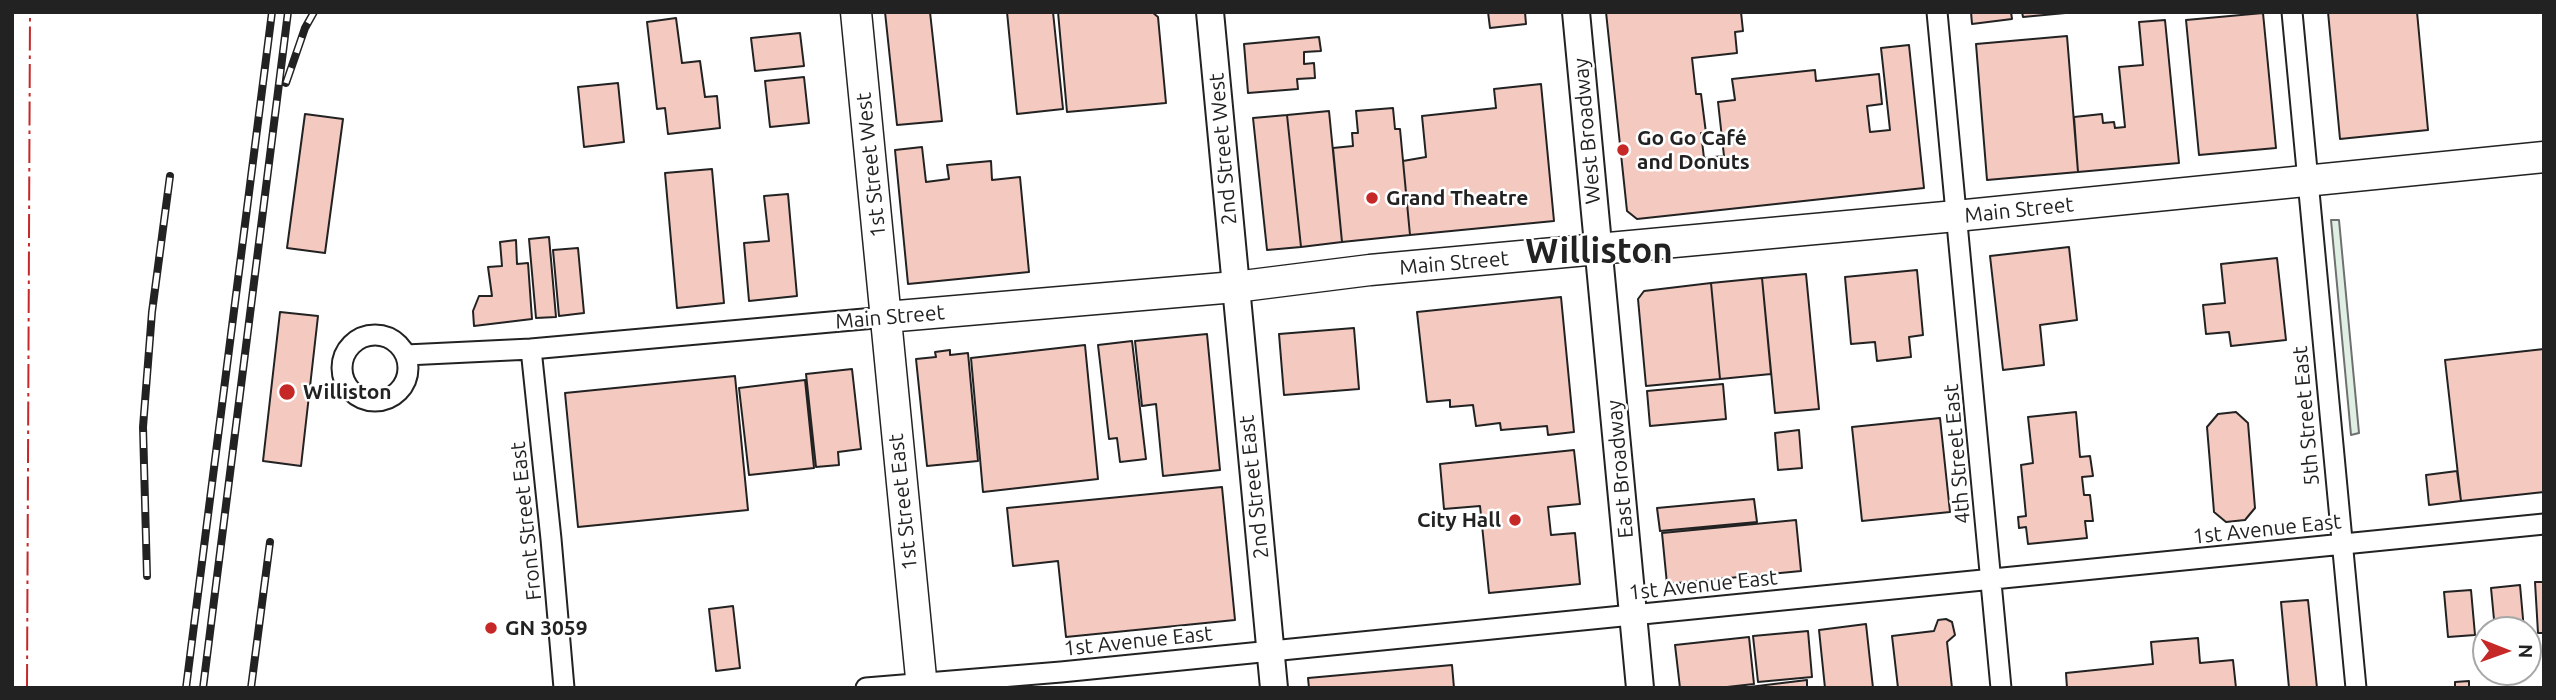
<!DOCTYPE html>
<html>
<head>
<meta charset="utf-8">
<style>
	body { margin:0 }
	#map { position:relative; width:2556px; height:700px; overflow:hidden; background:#fff; font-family:Ubuntu,sans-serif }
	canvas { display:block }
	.frame { position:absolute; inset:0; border:14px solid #222; pointer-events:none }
	.north { position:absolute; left:2472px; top:616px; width:70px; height:70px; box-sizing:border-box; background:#fff; border:2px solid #a7a7a7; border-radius:50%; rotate:91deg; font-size:19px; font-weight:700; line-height:28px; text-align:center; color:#222 }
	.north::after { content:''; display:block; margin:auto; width:24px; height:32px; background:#c62828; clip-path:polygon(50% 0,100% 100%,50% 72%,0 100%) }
</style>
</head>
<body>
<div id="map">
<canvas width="2556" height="700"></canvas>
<div class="frame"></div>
<div class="north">N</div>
</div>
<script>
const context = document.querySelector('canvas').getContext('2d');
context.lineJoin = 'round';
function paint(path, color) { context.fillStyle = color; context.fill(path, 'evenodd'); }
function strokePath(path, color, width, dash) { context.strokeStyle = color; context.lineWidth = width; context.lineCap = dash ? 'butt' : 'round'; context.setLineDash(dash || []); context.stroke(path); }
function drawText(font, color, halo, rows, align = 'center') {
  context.font = font + ' Ubuntu,sans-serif'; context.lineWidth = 5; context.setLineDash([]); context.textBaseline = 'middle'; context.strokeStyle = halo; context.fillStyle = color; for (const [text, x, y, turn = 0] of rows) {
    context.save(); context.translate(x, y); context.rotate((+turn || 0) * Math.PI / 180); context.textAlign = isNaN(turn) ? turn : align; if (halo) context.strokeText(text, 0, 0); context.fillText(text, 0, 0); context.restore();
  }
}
const green = new Path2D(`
	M2331,220H2339L2359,433L2351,435Z`);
paint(green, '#e0efe3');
strokePath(green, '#6f6f6f', 2);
const building = new Path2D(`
	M885,12H930L942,121L897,125Z
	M1007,12H1053L1063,109L1017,114Z
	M1058,12H1152L1158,17L1166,103L1067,112Z
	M1488,12H1525L1526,24L1490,28Z
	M1606,12H1741L1743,31L1735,32L1737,53L1692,58L1696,94H1701L1706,133H1701L1704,158L1724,156L1718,102L1735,100L1732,79L1815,70L1816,81L1879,74L1882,104L1867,106L1870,132L1890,130L1881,48L1909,45L1924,188L1637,219L1627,211Z
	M1971,12H2011L2012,19L1972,24Z
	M2022,12H2076L2023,17Z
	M2328,12H2417L2428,130L2340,139Z
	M2263,13L2276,148L2199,155L2186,20Z
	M676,18L682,63L700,61L705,97L717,96L720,128L668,134L665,108L657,109L647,22Z
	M2165,20L2179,163L2078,172L2074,117L2102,114L2103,123L2114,122L2115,128L2125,127L2119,67L2143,65L2139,22Z
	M800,33L804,66L755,71L751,38Z
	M2067,36L2078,172L1987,180L1976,44Z
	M1319,37L1321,51L1304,52V64L1314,63L1315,78L1297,79L1298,89L1248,93L1244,44Z
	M804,77L809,123L770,127L765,81Z
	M618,83L624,142L584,147L578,87Z
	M1541,84L1554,221L1410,235L1403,161L1426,157L1422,116L1496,108L1494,89Z
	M1393,108L1395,129H1400L1410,235L1342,242L1333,148L1353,146L1352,133H1358L1356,111Z
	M1329,111L1342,242L1301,247L1287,115Z
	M305,114L343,119L325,253L287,248Z
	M1287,115L1301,247L1267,250L1253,118Z
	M922,147L926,182L949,179L947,165L991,161L992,180L1020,177L1029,272L908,284L895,150Z
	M712,169L724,303L677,308L665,173Z
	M788,194L797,296L749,301L744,243L769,241L764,196Z
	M549,237L556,317L536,318L529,239Z
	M516,240L517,264L528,263L532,319L474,326L473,311L479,296H492L488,267L502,266L500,242Z
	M2069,247L2077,320L2040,325L2044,365L2003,370L1990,256Z
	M578,248L584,313L559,316L553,250Z
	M2277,258L2286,340L2231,346L2229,332L2206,334L2203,305L2225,303L2221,264Z
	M1917,270L1923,335L1909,337L1911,357L1877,361L1875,342L1851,344L1845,277Z
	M1806,274L1819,409L1775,413L1762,278Z
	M1762,278L1771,374L1720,379L1711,283Z
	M1711,283L1720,379L1646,386L1638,299L1644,291Z
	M1561,297L1574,432L1548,435L1547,426L1501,430L1500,423L1476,426L1473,405L1450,407V400L1427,402L1417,312Z
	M280,312L318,316L301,466L263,461Z
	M1354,328L1359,389L1284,395L1279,334Z
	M1207,334L1220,470L1163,476L1156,404L1142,406L1135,341Z
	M1132,341L1146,459L1120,462L1117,438L1109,439L1098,345Z
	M1085,345L1098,479L983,492L971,358Z
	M2544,349V492L2461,501L2445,360Z
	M950,350V355L968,353L978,461L927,466L916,359L936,357L935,352Z
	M852,369L861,449L838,452L839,465L816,467L806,374Z
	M735,376L748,510L578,527L565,393Z
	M805,380L814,468L749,475L739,388Z
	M1723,384L1726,419L1650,426L1647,391Z
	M2076,412L2080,457L2090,456L2093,476L2082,477L2084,495H2090L2093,521H2085L2087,538L2028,544L2026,527L2019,528L2018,517L2026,516L2021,465L2033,463L2028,417Z
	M2236,412L2248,423L2255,508L2245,520L2226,522L2214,512L2207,427L2218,414Z
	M1940,418L1950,512L1862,521L1852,427Z
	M1799,430L1802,468L1778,470L1775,433Z
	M1574,450L1580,504L1548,507L1551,535L1575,533L1580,584L1489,593L1480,506L1444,509L1440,464Z
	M2457,471L2461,501L2429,505L2426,475Z
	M1222,487L1235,620L1066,637L1058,561L1013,566L1007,508Z
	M1754,499L1757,522L1660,531L1657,508Z
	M1796,520L1801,571L1667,584L1662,533Z
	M2535,582H2544V633H2538Z
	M2520,585L2524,630H2495L2491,588Z
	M2471,590L2475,635L2448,637L2444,592Z
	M2308,600L2317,688H2289L2281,602Z
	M733,606L740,668L716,671L709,609Z
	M1946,619L1952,622L1955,635L1947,642L1952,688H1898L1892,636L1934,631L1938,620Z
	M1866,624L1873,688H1825L1819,630Z
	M1808,631L1812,677L1758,682L1753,636Z
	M1749,637L1754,684L1718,688H1680L1675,645Z
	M2198,638L2200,663L2233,660L2236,688H2067L2066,673L2153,664L2151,642Z
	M1452,665L1454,688H1309L1308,678Z
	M1807,680V688H1741Z
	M2469,681V688H2455V682Z`);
paint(building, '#f3c9c0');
strokePath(building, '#222', 2);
const street = new Path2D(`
	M1937,12L2001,688
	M2292,12L2356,688
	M342 368a33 33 0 1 1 66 0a33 33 0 1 1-66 0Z
	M531,349L551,539L564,688
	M406,355L531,349L886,317
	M866,688L1061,672L2544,524`);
const secondary = new Path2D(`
	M1210,12L1274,688
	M1576,12L1640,688`);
const primary = new Path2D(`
	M856,12L922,688
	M886,317L1235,287L1370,270L1956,216L2544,157`);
strokePath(street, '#222', 23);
strokePath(secondary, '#222', 30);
strokePath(primary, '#222', 33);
strokePath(street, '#fff', 19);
strokePath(secondary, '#fff', 26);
strokePath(primary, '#fff', 30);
const rail = new Path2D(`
	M286,83L305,28L314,12
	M147,576L143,427L152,312L170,176
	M186,688L272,12
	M203,688L288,12
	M251,688L270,542`);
strokePath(rail, '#222', 8);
strokePath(rail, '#fff', 5, [16]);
strokePath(new Path2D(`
	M27,688L30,12`), '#c62828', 2, [24, 5, 3.5, 5]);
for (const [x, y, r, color] of [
	[1623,150,7,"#c62828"],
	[1372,198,7,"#c62828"],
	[287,392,9,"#c62828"],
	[1515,520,7,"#c62828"],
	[491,628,7,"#c62828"]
]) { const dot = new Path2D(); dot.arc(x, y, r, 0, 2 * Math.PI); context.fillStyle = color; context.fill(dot); strokePath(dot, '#fff', 2.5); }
drawText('21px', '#222', '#fff', [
	["West Broadway",1587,131,-95],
	["2nd Street West",1223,149,-95],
	["1st Street West",871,165,-96],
	["Main Street",2019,210,-6],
	["Main Street",1454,263,-5],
	["Main Street",890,317,-5],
	["5th Street East",2306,416,-95],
	["4th Street East",1957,454,-95],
	["East Broadway",1620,469,-95],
	["2nd Street East",1254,487,-96],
	["1st Street East",903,502,-96],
	["Front Street East",526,521,-96],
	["1st Avenue East",2267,529,-6],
	["1st Avenue East",1703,585,-6],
	["1st Avenue East",1138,641,-6]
]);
drawText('bold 21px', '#222', '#fff', [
	["Go Go Café",1637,138],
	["and Donuts",1637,162],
	["Grand Theatre",1386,198],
	["Williston",303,392],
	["City Hall",1501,520,"right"],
	["GN 3059",505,628]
], 'left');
drawText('bold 35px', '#222', '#fff', [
	["Williston",1599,251]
]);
</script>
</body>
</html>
